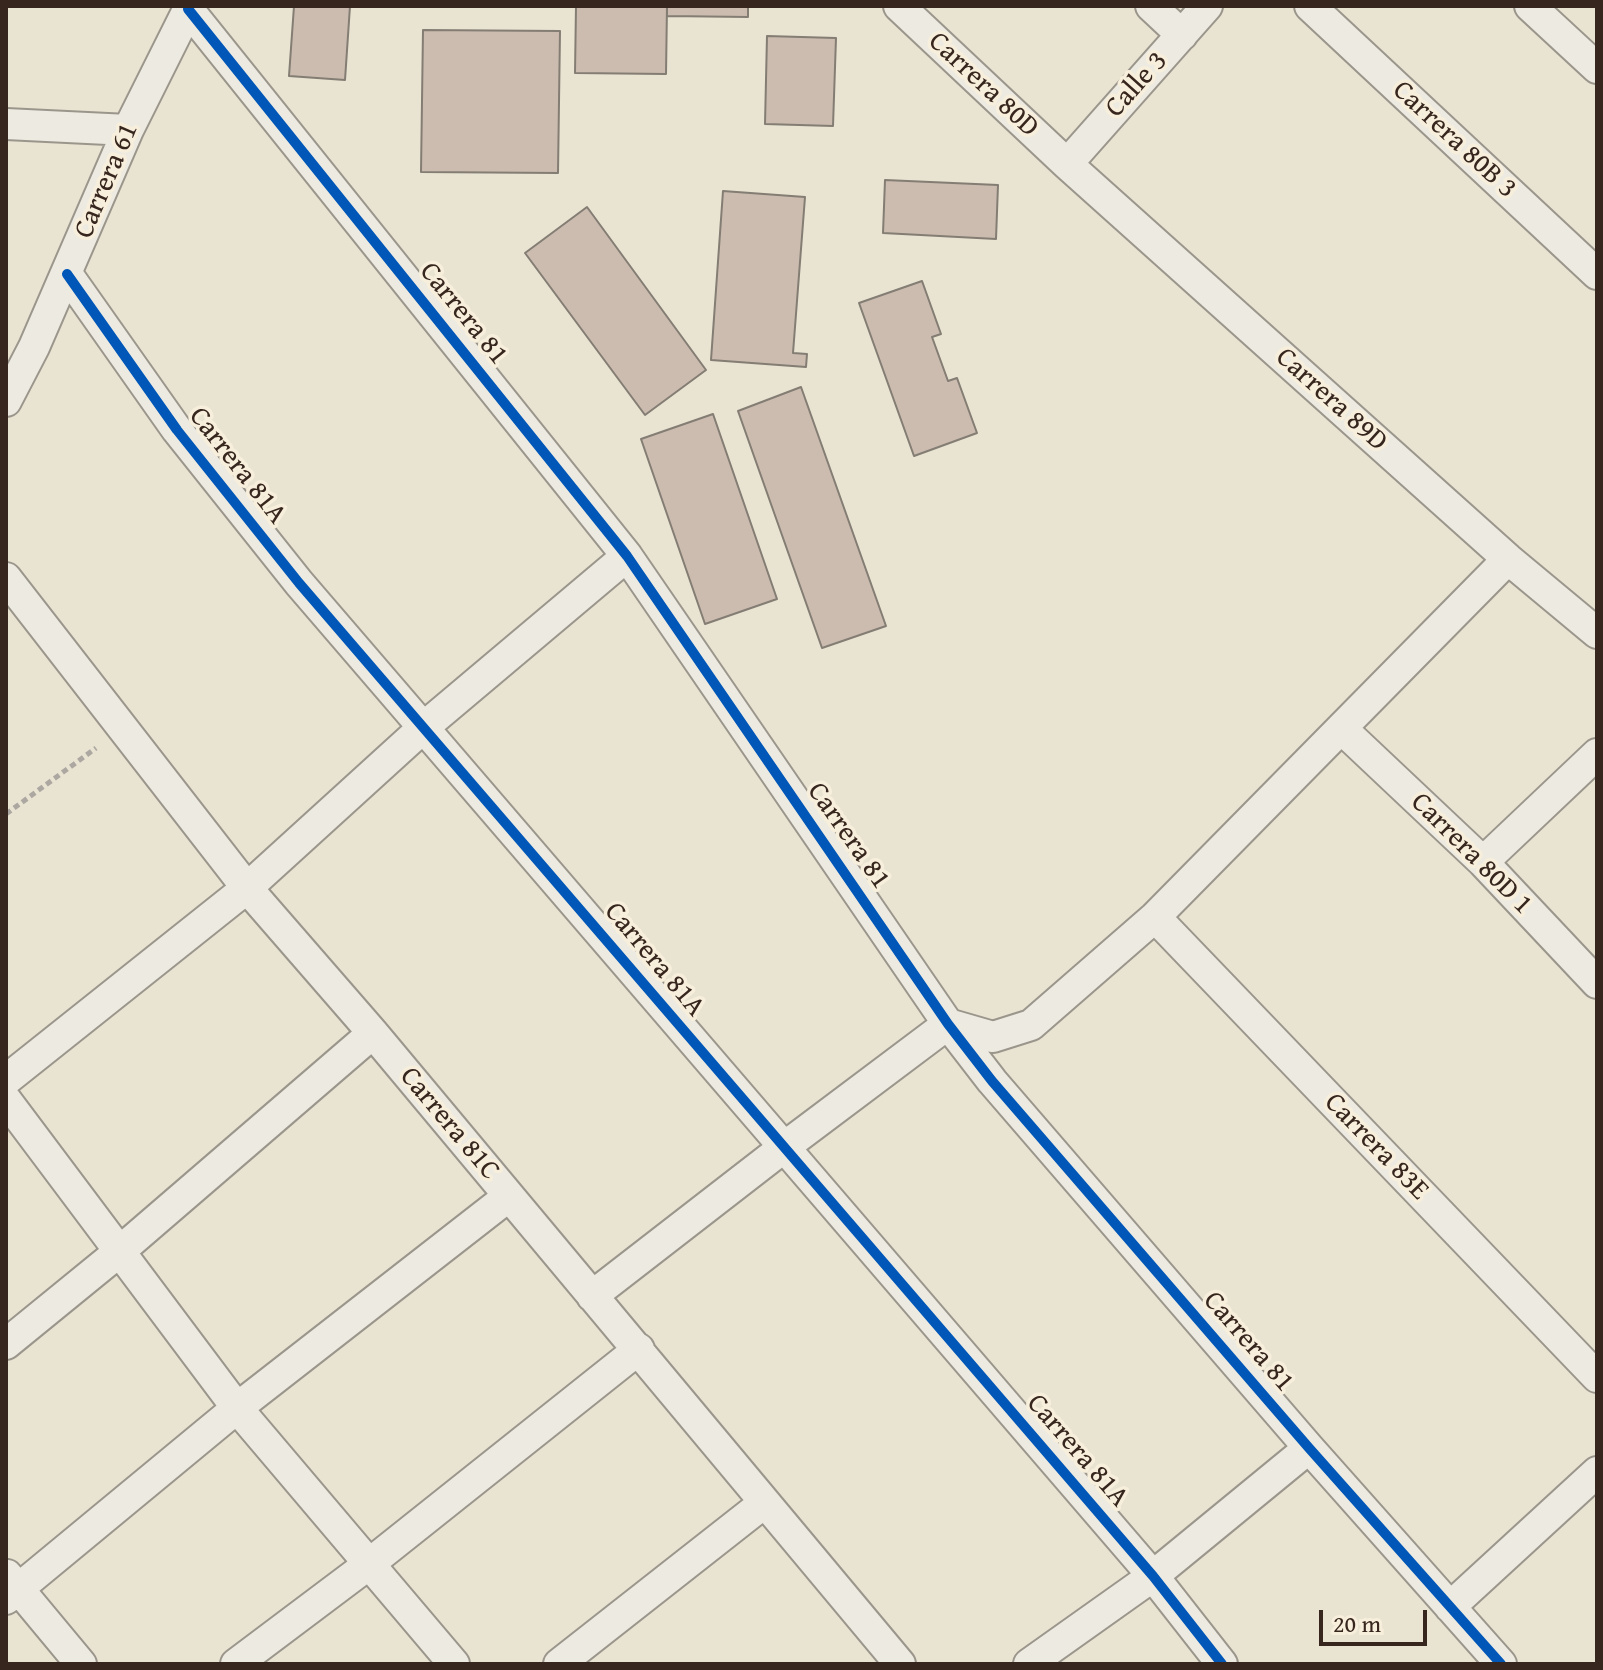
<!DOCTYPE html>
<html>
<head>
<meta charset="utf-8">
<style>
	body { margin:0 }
	#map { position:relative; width:1603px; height:1670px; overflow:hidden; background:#e9e3d2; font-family:"Gentium Book Plus",serif }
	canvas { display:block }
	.frame { position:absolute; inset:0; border:8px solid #37261e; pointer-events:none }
	.scale { position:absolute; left:1319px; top:1610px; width:108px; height:36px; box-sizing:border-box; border:4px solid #37261e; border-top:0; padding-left:10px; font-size:24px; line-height:28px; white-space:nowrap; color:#37261e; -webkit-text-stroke:6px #f7efdb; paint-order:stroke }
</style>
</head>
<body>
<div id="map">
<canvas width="1603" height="1670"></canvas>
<div class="frame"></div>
<div class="scale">20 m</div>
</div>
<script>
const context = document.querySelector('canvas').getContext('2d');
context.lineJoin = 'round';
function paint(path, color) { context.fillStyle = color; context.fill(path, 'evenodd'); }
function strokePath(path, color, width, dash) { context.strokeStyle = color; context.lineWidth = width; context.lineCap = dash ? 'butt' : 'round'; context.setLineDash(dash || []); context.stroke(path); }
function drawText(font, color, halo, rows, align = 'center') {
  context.font = font + ' "Gentium Book Plus",serif'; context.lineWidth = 7; context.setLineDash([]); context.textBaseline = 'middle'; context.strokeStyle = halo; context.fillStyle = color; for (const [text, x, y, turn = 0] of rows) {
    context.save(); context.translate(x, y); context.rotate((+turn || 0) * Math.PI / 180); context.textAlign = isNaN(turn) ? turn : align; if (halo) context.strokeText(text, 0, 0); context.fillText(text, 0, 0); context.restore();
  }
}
const building = new Path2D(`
	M294,6H350L345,80L289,76Z
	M576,6H667L666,74L575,73Z
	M667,6H748V17L667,16Z
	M423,30L560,31L558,173L421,172Z
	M767,36L836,38L833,126L765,124Z
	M885,180L998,185L996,239L883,233Z
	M723,191L805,197L793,353L807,354L806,367L711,360Z
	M587,207L706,370L645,415L525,253Z
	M922,281L941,334L932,337L948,381L957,378L977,433L914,456L859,303Z
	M801,387L886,626L822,648L738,411Z
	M713,414L777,599L705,624L641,439Z`);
paint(building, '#ccbcaf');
strokePath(building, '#837d73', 2);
const minor = new Path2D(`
	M899,6L1067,164L1508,559L1597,633
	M1151,6L1182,35
	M1310,6L1597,274
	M1530,6L1597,68
	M188,9L627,556L948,1024L992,1081L1309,1448L1501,1664
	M6,124L128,130
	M1067,164L1207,6
	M67,274L177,430L299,583L1153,1576L1222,1664
	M6,401L34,347L128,130L190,6
	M6,578L247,888L373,1033L900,1664
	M1342,729L1483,862L1597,983
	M1483,862L1597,754
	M1155,917L1597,1377
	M6,1080L247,888L424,727L627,556
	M6,1100L237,1408L454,1664
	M592,1296L783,1148L948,1024L993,1037L1031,1025L1155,917L1508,559
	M6,1344L120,1251L373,1033
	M7,1575L81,1664
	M6,1599L237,1408L509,1196
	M1450,1607L1597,1472
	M236,1664L369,1564L639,1349
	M559,1664L764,1503
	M1029,1664L1153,1576L1309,1448`);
strokePath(minor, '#9b968c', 34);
strokePath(new Path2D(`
	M6,814L96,748`), '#aca8a1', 5, [6, 4]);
strokePath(minor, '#edeae1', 30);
strokePath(new Path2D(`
	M188,9L627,556L948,1024L992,1081L1309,1448L1501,1664
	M67,274L177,430L299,583L1153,1576L1222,1664`), '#0057b8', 10);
drawText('28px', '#37261e', '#f7efdb', [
	["Carrera 80D",983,85,43],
	["Calle 3",1137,85,-48],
	["Carrera 80B 3",1454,140,43],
	["Carrera 61",107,181,-67],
	["Carrera 81",463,314,51],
	["Carrera 89D",1331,400,42],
	["Carrera 81A",237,466,52],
	["Carrera 81",848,836,55],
	["Carrera 80D 1",1471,854,45],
	["Carrera 81A",654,960,50],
	["Carrera 81C",449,1124,50],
	["Carrera 83E",1376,1147,46],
	["Carrera 81",1248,1342,49],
	["Carrera 81A",1077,1451,49]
]);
</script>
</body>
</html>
